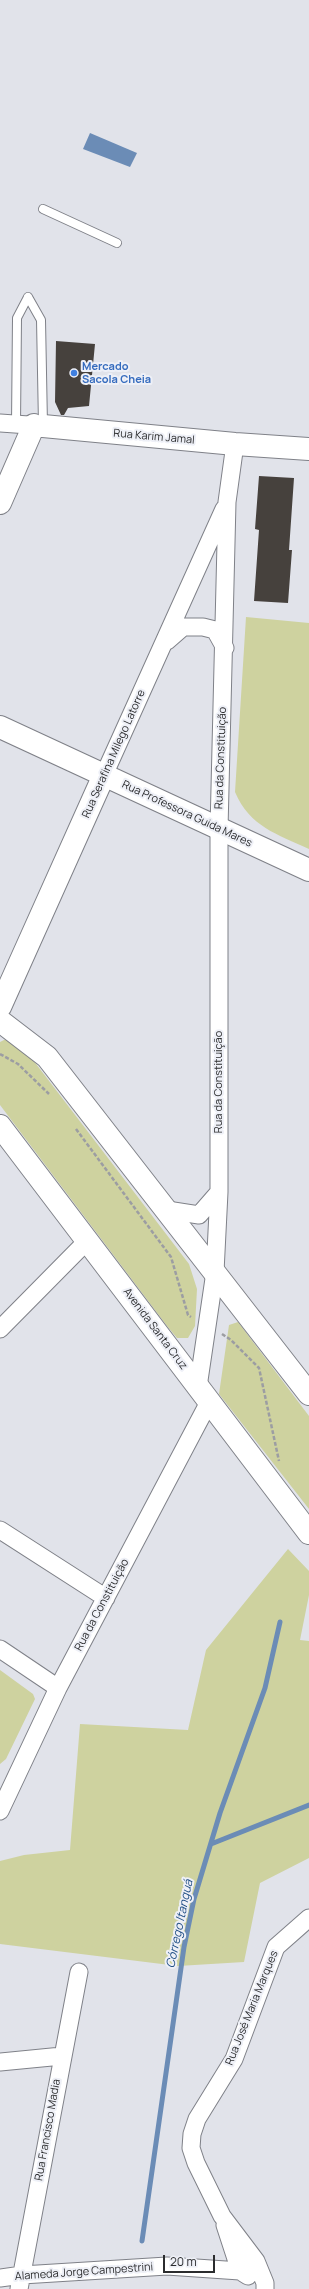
<!DOCTYPE html>
<html>
<head>
<meta charset="utf-8">
<style>
	body { margin:0 }
	#map { position:relative; width:309px; height:2289px; overflow:hidden; background:#e1e3ea; font-family:Manrope,sans-serif }
	canvas { display:block }
	.scale { position:absolute; left:163px; top:2255px; width:52px; height:18px; box-sizing:border-box; border:2px solid #2b2c2e; border-top:0; padding-left:5px; font-size:12px; line-height:14px; white-space:nowrap; color:#2b2c2e; -webkit-text-stroke:3px #eef0f7; paint-order:stroke }
</style>
</head>
<body>
<div id="map">
<canvas width="309" height="2289"></canvas>
<div class="scale">20 m</div>
</div>
<script>
const context = document.querySelector('canvas').getContext('2d');
context.lineJoin = 'round';
function paint(path, color) { context.fillStyle = color; context.fill(path, 'evenodd'); }
function strokePath(path, color, width, dash) { context.strokeStyle = color; context.lineWidth = width; context.lineCap = dash ? 'butt' : 'round'; context.setLineDash(dash || []); context.stroke(path); }
function drawText(font, color, halo, rows, align = 'center') {
  context.font = font + ' Manrope,sans-serif'; context.lineWidth = 4; context.setLineDash([]); context.textBaseline = 'middle'; context.strokeStyle = halo; context.fillStyle = color; for (const [text, x, y, turn = 0] of rows) {
    context.save(); context.translate(x, y); context.rotate((+turn || 0) * Math.PI / 180); context.textAlign = isNaN(turn) ? turn : align; if (halo) context.strokeText(text, 0, 0); context.fillText(text, 0, 0); context.restore();
  }
}
paint(new Path2D(`
	M246,617L309,623V849C277,834 250,827 235,792Z
	M6,1039L30,1056L189,1264L197,1289L195,1326L188,1338H177L167,1326L0,1105V1042Z
	M238,1322L309,1416V1509L219,1394L229,1325Z
	M288,1549L309,1571V1595L300,1640L309,1641V1858L260,1883L244,1962L178,1966L0,1944V1861L24,1855L70,1850L80,1724L188,1730L206,1650Z
	M0,1670L33,1694L35,1699L6,1759L0,1764Z`), '#ced29f');
paint(new Path2D(`
	M90,133L137,153L130,167L83,149Z`), '#6b8cb6');
strokePath(new Path2D(`
	M211,1844L309,1805
	M142,2241L184,1947L194,1899L220,1813L265,1688L280,1622`), '#6b8cb6', 5);
paint(new Path2D(`
	M56,341L95,344L89,406L68,408L64,415H61L55,402Z
	M259,476L294,478L289,550H292L288,603L254,601L259,530L255,529Z`), '#46413d');
const service = new Path2D(`
	M43,209L117,243
	M28,297L41,320L43,425
	M16,424L17,318L28,297`);
const minor = new Path2D(`
	M0,423L43,426
	M167,641L183,627H203L215,630L225,648
	M104,775L224,509
	M167,1210L199,1215L219,1192
	M0,1329L87,1241
	M198,1387L215,1272L219,1192V829L227,502L235,444
	M0,1530L106,1598
	M0,1649L58,1688
	M0,1811L58,1688L209,1402
	M0,2062L62,2056
	M225,2225L240,2271L248,2276
	M0,2278L22,2275L167,2266L240,2271L248,2269L252,2264V2256
	M19,2289L79,1972
	M265,2289V2283L256,2261L222,2216L196,2163L191,2148L192,2134L197,2119L234,2059L276,1947L309,1918`);
const secondary = new Path2D(`
	M43,426L235,444L309,449
	M0,503L34,425
	M0,727L309,870
	M0,1007L104,775
	M0,1021L47,1057L309,1394
	M0,1126L309,1533`);
strokePath(service, '#7f8188', 10);
strokePath(minor, '#7f8188', 19);
strokePath(secondary, '#7f8188', 24);
strokePath(new Path2D(`
	M0,1054L18,1064L49,1094
	M76,1129L171,1257L188,1315L191,1317
	M222,1334L231,1340L259,1368L279,1461`), '#9c9da2', 2.5, [4, 2]);
strokePath(service, '#fff', 8);
strokePath(minor, '#fff', 17);
strokePath(secondary, '#fff', 22);
for (const [x, y, r, color] of [
	[74,373,4,"#3f7fe0"]
]) { const dot = new Path2D(); dot.arc(x, y, r, 0, 2 * Math.PI); context.fillStyle = color; context.fill(dot); strokePath(dot, '#eef0f7', 1.5); }
drawText('bold 11px', '#366cbe', '#eef0f7', [
	["Mercado",82,367],
	["Sacola Cheia",82,380]
], 'left');
drawText('11px', '#2b2c2e', '#eef0f7', [
	["Rua Karim Jamal",154,437,5],
	["Rua Serafina Milego Latorre",114,754,-66],
	["Rua da Constituição",221,758,-88],
	["Rua Professora Guida Mares",187,814,25],
	["Rua da Constituição",219,1082,-90],
	["Avenida Santa Cruz",155,1329,53],
	["Rua da Constituição",102,1605,-62],
	["Rua José Maria Marques",252,2008,-68],
	["Rua Francisco Madia",48,2130,-80],
	["Alameda Jorge Campestrini",84,2272,-4]
]);
drawText('italic 12px', '#235187', '#eef0f7', [
	["Córrego Itanguá",180,1924,-78]
]);
</script>
</body>
</html>
